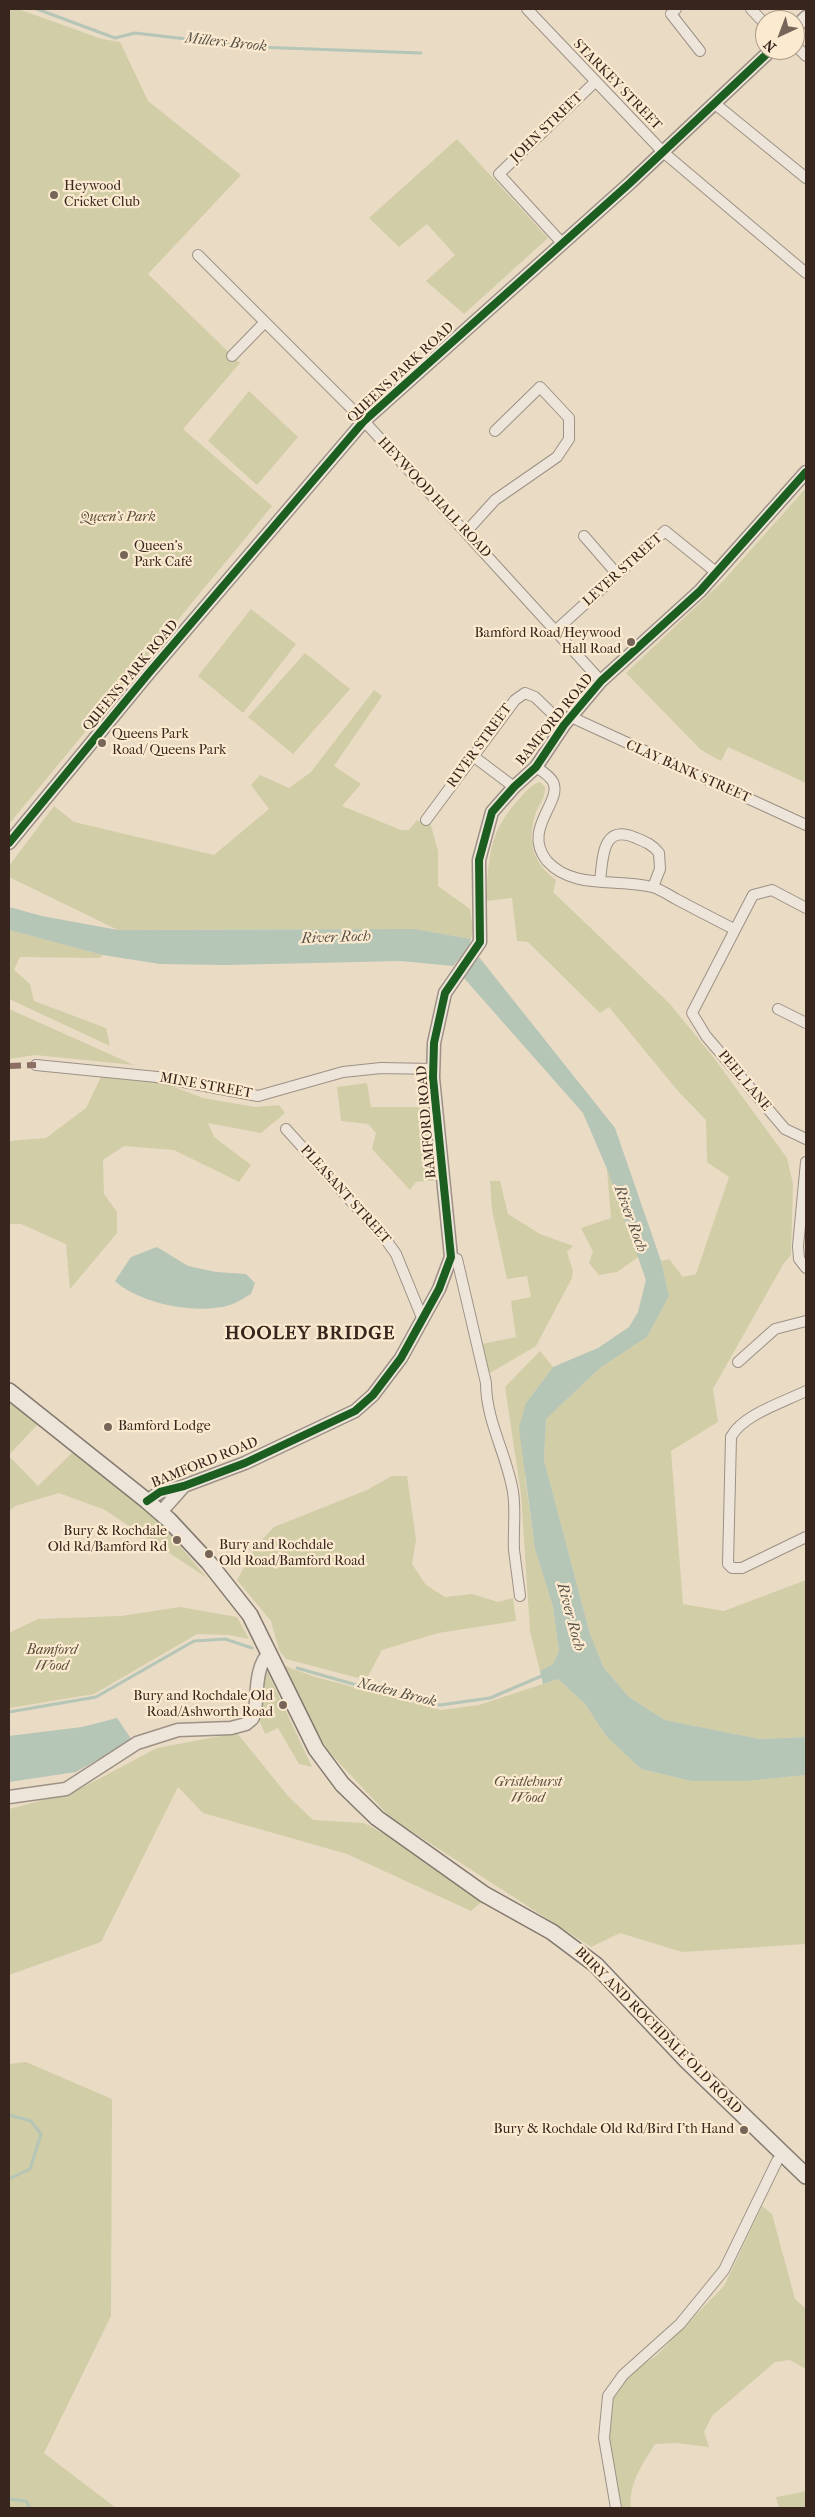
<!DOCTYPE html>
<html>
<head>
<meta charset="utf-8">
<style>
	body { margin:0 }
	#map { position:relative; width:815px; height:2517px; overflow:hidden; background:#eadbc5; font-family:"IM FELL French Canon",serif }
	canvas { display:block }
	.frame { position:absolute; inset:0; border:10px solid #38251d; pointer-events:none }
	.north { position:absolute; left:755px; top:10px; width:50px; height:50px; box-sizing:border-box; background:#fbead0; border:1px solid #ad9b88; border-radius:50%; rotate:223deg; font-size:14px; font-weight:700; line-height:20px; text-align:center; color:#38251d }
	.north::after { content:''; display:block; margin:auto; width:18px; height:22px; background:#766558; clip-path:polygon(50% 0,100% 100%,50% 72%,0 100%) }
</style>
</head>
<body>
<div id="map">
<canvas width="815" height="2517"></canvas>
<div class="frame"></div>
<div class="north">N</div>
</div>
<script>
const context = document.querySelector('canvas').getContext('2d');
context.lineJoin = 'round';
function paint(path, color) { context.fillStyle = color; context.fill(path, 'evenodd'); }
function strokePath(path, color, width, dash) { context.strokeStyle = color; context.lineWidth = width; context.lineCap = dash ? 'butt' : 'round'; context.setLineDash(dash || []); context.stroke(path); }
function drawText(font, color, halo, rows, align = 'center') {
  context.font = font + ' "IM FELL French Canon",serif'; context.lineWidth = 4.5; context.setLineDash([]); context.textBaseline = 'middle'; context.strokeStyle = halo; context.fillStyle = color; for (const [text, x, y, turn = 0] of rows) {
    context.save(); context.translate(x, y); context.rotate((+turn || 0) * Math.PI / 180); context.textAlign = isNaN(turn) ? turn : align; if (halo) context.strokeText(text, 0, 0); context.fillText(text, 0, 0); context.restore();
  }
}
paint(new Path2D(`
	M9,9H18L102,39L120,42L148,101L241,175L148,274L240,363L183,429L272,506L9,824Z
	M457,139L548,238L464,314L426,281L455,255L427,224L399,247L369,218Z
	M249,391L298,437L257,485L208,441Z
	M806,488V783L728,747L721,761L701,750L626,673L723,581Z
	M251,609L296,644L243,713L198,676Z
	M305,653L350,689L293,754L248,717Z
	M374,690L382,696L334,766L361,784L342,806L401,830H409L417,820L424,823L430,822L438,851V886L470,909L473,930L471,939L415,929L118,930L9,877V866L54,806L74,822L214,855L269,809L251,785L260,775L289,788L311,772Z
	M540,782L545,787C545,801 539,803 535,815C527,843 533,863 556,880L553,892L670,1004L714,1058L787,1158L793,1184L791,1255L784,1263L713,1389L718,1422L671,1451L683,1604L724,1611L806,1580V1737L760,1739L665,1720L629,1697L604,1668L590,1634L544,1460L546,1419L600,1368L647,1337L669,1296L661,1261L669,1259L683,1277L696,1274L729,1177L707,1162L706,1120L677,1090L609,1007L600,1013L528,942L517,941L512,898L486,901C489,857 488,833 519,799C525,793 531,784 540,782Z
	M9,930L103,955L100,958L20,957L14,970L30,984L34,1001L106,1028L110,1046L9,999Z
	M9,1009L134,1065L35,1055L9,1059Z
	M110,1075L161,1082L203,1098L255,1107L279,1105L285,1113L261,1133L208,1123L214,1137L251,1165L239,1182L174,1150L124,1146L103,1160L104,1194L117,1212V1233L70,1289L66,1244L21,1224H9V1141L46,1138L86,1108L101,1077Z
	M367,1083L371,1107H429L440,1180L416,1182L410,1190L372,1149L376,1133L368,1124L341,1121L337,1087Z
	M607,1169L638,1257L617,1272L599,1275L589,1263L593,1252L581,1228L611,1218Z
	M490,1181H500L508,1214L540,1234L573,1246L567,1252L573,1271L572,1278L536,1346L490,1373L482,1344L516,1337L511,1301L531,1297L527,1276L507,1279L492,1210Z
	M540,1351L553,1367L526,1403L525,1478L535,1549L553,1607L559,1651L553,1664L540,1671L530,1631L521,1494L505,1387Z
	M9,1402L38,1424L9,1455Z
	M73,1452L114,1484L162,1525L207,1578L105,1510L59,1493L15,1506L9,1511V1456L38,1486Z
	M392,1476H407L416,1540L412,1564L426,1585L445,1597L472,1594L498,1602L513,1598L516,1621L438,1633L382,1650L366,1680L286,1659L279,1650L271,1621L237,1580L256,1546L274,1527L367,1490Z
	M180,1607L237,1617L249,1639L229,1635L197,1634L94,1694L9,1708V1633L38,1619L121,1616Z
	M277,1663L315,1677L441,1710L479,1705L558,1679L585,1704L606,1736L641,1769L691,1781H748L806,1775V1944L682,1952L620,1933L591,1947L391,1818L329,1752Z
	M266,1672L268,1673L312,1767L299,1764L278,1728L265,1734L259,1720L262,1706L263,1677Z
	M237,1733L288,1796L313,1820L364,1823L399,1842L491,1905L480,1903L471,1911L347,1854L203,1813L178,1787L101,1942L9,1975V1809L74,1792L157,1748Z
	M26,2062L112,2099L111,2316L44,2453L116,2508H9V2064Z
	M762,2206L772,2214L795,2299L806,2309V2369L790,2360L775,2362L712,2416L704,2432L709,2447L677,2443L655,2444C643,2464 628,2484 631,2508H621L610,2464L607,2428L609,2403L617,2387L635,2369L656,2356L724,2286Z
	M806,2489V2508H779L776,2497L803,2492Z`), '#d1cda7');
paint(new Path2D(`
	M9,907L42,916L118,930L415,929L471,939L468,949L453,966L400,961L226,965L160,964L103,955L9,930Z
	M479,957L615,1128L661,1261L669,1296L647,1337L600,1368L546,1419L544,1460L590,1634L604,1668L629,1697L665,1720L760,1739L806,1737V1775L748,1781H691L641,1769L606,1736L585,1704L558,1679L543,1684L540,1671L553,1664L559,1651L553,1607L535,1549L519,1428L526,1403L553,1367L598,1348L629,1327L638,1312L646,1280L607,1169L583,1113L463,977Z
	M157,1247L188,1266L216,1272L246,1274L255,1283L251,1294C245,1297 237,1303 230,1305C197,1315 140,1304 115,1281L131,1257Z
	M117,1718L132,1740L76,1772L9,1782V1736L82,1727Z`), '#b5c5b6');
strokePath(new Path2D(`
	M37,9L115,38L135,33L255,47L421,53
	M297,1668L374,1690L440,1705L490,1698L544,1675
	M9,1712L96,1697L194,1641L225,1639L252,1648
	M9,2115L31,2121L41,2134L30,2169L9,2179
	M9,2499L26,2501L30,2508`), '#b5c5b6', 3);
const minor = new Path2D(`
	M527,9L663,152L806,273
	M676,9L671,14L700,51
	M751,9L765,24
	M795,45L806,56
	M714,103L806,178
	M562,243L499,174L595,82
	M198,255L364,421L601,681
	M232,356L265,322
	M466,532L495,500L557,457L569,439V418L540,387L495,431
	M584,536L617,574
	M554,632L665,531L717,573
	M571,717L806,825
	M473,756L514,787
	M536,767C542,771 550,776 553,782C563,802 521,829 547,861C573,890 618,878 652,887C660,889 669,895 676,899C695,909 714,919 734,929
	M426,820L515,700L525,693L535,697L564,725
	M600,881C603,857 602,823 636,838C646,842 653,845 659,853L660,869L653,887
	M806,908L772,890L753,895L692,1013L706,1036L785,1129L806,1139
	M778,1009L806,1023
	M36,1065L157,1077L258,1096L343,1072L381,1068L433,1069
	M286,1129L386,1240L396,1254L423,1320
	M806,1162L798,1246L799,1259L806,1268
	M451,1257L457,1259L486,1383C486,1421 507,1455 513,1492C516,1511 513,1531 514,1550C516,1565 518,1581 520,1596
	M738,1362L775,1329L806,1321
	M806,1391C784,1402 742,1415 731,1437L728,1564L732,1568H742L806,1537
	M616,2508L604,2438L608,2396L623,2375L680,2324L724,2270L777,2161L783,2154`);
const tertiary = new Path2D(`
	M795,28L806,17
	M9,843L148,674L364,421L630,183L771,50
	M147,1501L160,1492L184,1486L245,1463L355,1411L373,1395L401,1358L439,1289L451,1257L433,1078L434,1043L445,993L480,942L479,860L492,812L514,787L536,767L564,725L601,681L700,591L806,472
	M161,1512L184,1486
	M9,1797L66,1789L137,1743L178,1730L231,1728L246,1724L252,1719L255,1713C257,1697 255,1663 270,1653`);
const secondary = new Path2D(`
	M9,1391L147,1501L169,1520L209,1563L250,1615L316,1749L342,1784L377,1818L484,1894L552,1932L596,1965L687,2061L806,2176`);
strokePath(minor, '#9c9184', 12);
strokePath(tertiary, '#9c9184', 15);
strokePath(secondary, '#83796e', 18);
strokePath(minor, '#ede5da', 10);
strokePath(tertiary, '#ede5da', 12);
strokePath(secondary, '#ede5da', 15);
strokePath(new Path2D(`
	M9,1066L36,1065`), '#8d6e63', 6, [12, 6]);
strokePath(new Path2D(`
	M9,843L148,674L364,421L630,183L771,50
	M147,1501L160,1492L184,1486L245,1463L355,1411L373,1395L401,1358L439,1289L451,1257L433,1078L434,1043L445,993L480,942L479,860L492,812L514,787L536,767L564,725L601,681L700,591L806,472`), '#1b5e20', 8);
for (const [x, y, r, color] of [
	[54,195,5,"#766558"],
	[124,555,5,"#766558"],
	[631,642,5,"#766558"],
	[102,743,5,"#766558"],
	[108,1427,5,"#766558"],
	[177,1540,5,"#766558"],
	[209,1554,5,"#766558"],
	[283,1705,5,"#766558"],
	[744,2130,5,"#766558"]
]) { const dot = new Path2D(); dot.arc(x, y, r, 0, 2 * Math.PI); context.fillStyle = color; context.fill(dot); strokePath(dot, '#fbead0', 2); }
drawText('14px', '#38251d', '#fbead0', [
	["STARKEY STREET",617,85,46],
	["JOHN STREET",547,128,-44],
	["QUEENS PARK ROAD",401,373,-43],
	["HEYWOOD HALL ROAD",434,498,47],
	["LEVER STREET",623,570,-42],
	["QUEENS PARK ROAD",131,676,-50],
	["BAMFORD ROAD",555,720,-51],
	["RIVER STREET",480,746,-54],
	["CLAY BANK STREET",688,772,24],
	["PEEL LANE",744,1081,50],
	["MINE STREET",206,1086,10],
	["BAMFORD ROAD",427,1122,-95],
	["PLEASANT STREET",345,1195,48],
	["BAMFORD ROAD",205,1463,-22],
	["BURY AND ROCHDALE OLD ROAD",658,2031,45]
]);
drawText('14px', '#38251d', '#fbead0', [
	["Heywood",64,187],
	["Cricket Club",64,203],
	["Queen's",134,547],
	["Park Café",134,563],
	["Bamford Road/Heywood",621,634,"right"],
	["Hall Road",621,650,"right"],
	["Queens Park",112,735],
	["Road/ Queens Park",112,751],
	["Bamford Lodge",118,1427],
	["Bury & Rochdale",167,1532,"right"],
	["Old Rd/Bamford Rd",167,1548,"right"],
	["Bury and Rochdale",219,1546],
	["Old Road/Bamford Road",219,1562],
	["Bury and Rochdale Old",273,1697,"right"],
	["Road/Ashworth Road",273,1713,"right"],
	["Bury & Rochdale Old Rd/Bird I'th Hand",734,2130,"right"]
], 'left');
drawText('italic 14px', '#594c3a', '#fbead0', [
	["Queen's Park",118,518],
	["Bamford",52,1651],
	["Wood",52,1667],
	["Gristlehurst",528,1783],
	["Wood",528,1799]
]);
drawText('italic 15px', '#575249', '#fbead0', [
	["Millers Brook",226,43,6],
	["River Roch",336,938,-2],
	["River Roch",630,1219,70],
	["River Roch",570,1617,75],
	["Naden Brook",397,1693,14]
]);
context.letterSpacing = '1px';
drawText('bold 19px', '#38251d', '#fbead0', [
	["HOOLEY BRIDGE",310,1334]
]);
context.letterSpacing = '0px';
</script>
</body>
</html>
